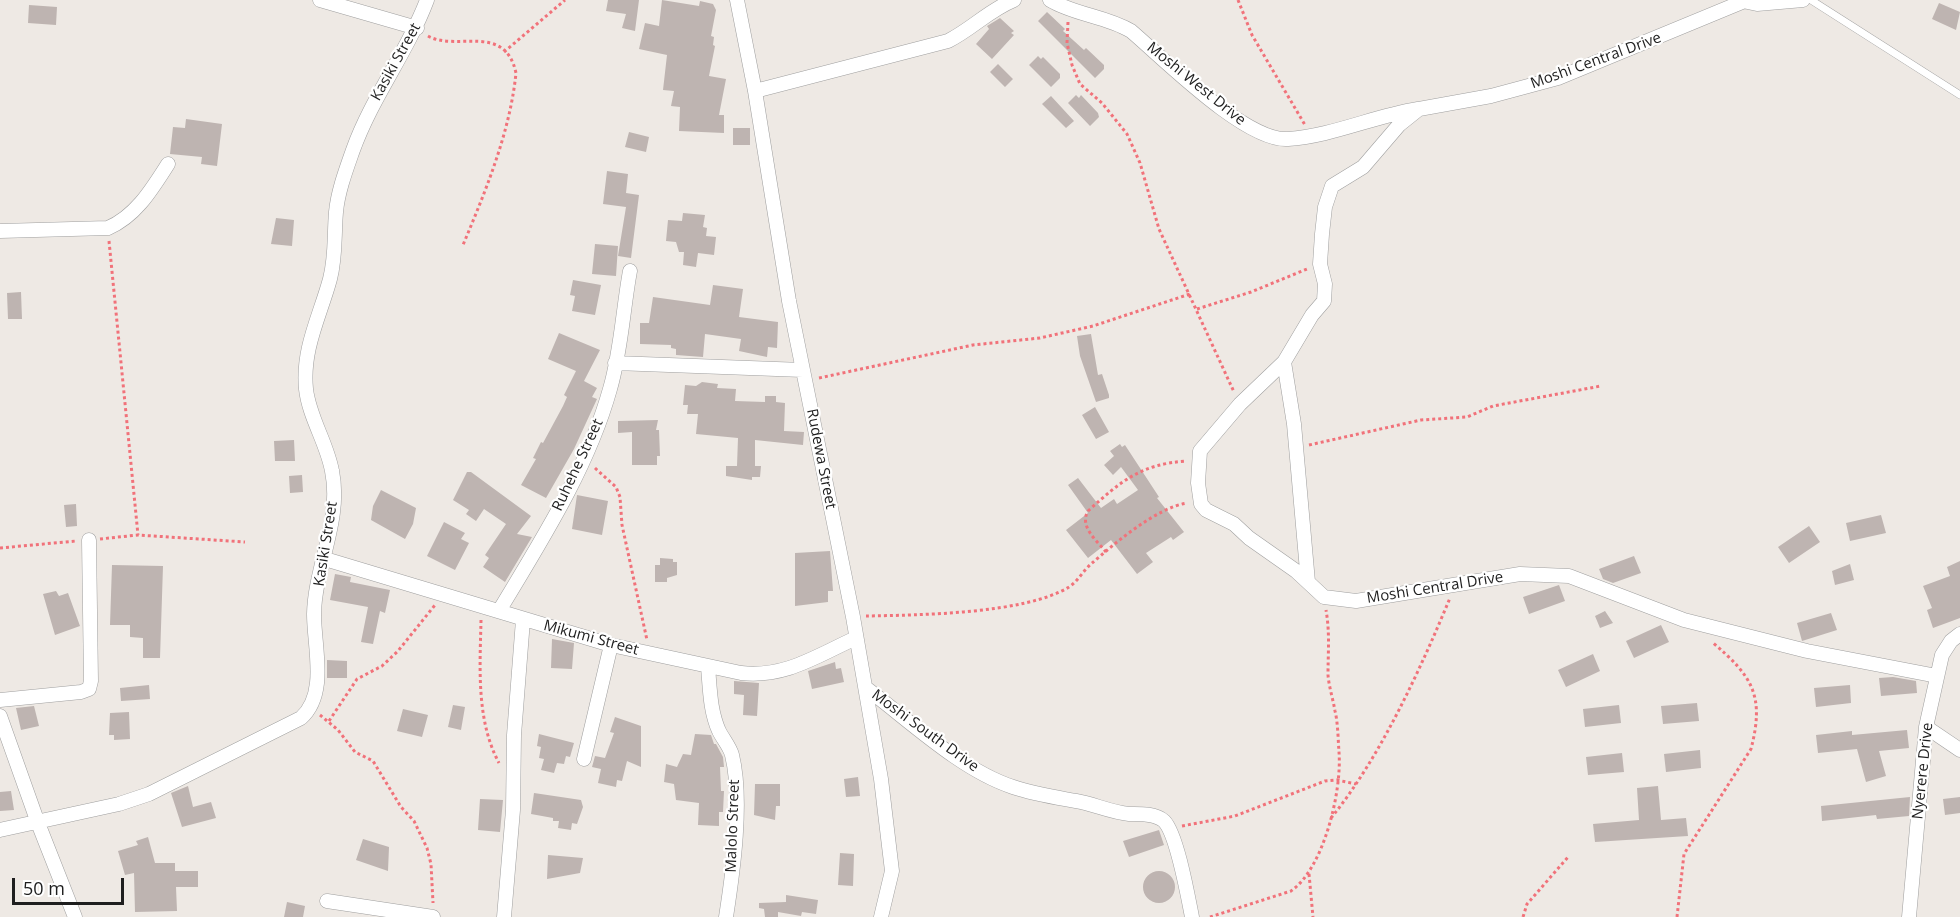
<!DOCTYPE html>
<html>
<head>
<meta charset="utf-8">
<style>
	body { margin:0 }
	#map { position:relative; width:1960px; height:917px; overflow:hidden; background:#eee9e4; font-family:"Open Sans",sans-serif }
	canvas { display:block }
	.scale { position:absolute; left:12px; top:878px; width:112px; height:27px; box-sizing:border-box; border:3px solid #1e1e1e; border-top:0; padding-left:8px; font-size:18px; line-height:21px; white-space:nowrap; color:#1e1e1e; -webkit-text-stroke:4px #fff; paint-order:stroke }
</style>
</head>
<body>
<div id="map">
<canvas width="1960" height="917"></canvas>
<div class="scale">50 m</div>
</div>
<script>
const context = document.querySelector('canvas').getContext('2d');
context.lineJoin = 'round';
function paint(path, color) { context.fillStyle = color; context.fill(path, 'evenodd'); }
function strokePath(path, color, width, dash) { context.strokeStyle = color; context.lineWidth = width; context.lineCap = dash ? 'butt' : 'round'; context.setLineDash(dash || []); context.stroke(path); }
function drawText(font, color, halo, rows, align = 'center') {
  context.font = font + ' "Open Sans",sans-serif'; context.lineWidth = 4.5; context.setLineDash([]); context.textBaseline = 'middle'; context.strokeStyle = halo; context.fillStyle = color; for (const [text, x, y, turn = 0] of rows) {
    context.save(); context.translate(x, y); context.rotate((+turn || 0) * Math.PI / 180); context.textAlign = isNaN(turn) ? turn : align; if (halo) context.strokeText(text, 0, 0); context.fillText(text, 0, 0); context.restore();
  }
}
paint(new Path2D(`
	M608,0H639L635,31L622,28L626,14L606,11Z
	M662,0L699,6L700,1L713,4L716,10L711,36L714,37L713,45L715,46L709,76L726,79L719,115H724V133L679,131L680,107L671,106L674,91L663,90L667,55L639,49L645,23L659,26Z
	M1939,3L1960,12L1956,30L1932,19Z
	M29,5L57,7L56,25L28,23Z
	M1047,12L1065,29L1063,31L1084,50L1086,48L1104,65V69L1095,78L1038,21Z
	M1000,18L1014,31L1011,33L1014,35L992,59L976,44L989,29L987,26Z
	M1038,56L1041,59L1043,57L1060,74V78L1051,87L1029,65Z
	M998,64L1013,79L1005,87L990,72Z
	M1076,95L1079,98L1081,95L1098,113L1099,117L1090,126L1068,103Z
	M1051,96L1074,121L1066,128L1042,104Z
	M186,119L222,124L217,166L201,164L202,157L170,154L173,127L185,128Z
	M733,128H750V145H733Z
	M629,132L649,137L646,152L625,147Z
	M607,171L628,174L626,193L639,195L631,258L618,256L626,207L603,204Z
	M683,213L705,215L703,227L707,228L706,236L716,237L714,255L698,253L696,267L683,265L684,252H679L676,242L666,241L668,220L682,221Z
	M276,218L294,220L292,246L271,244Z
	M595,244L618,246L616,276L592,274Z
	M573,280L601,285L595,315L572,311L575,296L570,295Z
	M713,285L743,289L739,317L778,322L777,348L768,347L767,357L739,351L741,339L705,334L703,357L676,355V349L671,348V345L640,344V323H649L653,297L710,305Z
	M21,292L22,319H8L7,293Z
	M559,333L600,350L584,381L597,388L592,397L597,399L574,449L546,498L521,485L536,459L533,458L541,442L543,443L563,406L567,397L564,395L576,371L548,359Z
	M1091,334L1098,375L1102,374L1109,395V398L1096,402L1080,356L1077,336Z
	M702,382L718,384L717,388L736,389L735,401L765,402V396H776V402L785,403L784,431L804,432L803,445L755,440V466H761L760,477H752V480L726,476V466H737L738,438L696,434L698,414H687L688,405H683L685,385L696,386Z
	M1095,407L1109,432L1096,439L1082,415Z
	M658,420L656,430H659L660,456H657V465H632V432L618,433V421Z
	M294,440L295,461H275L274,441Z
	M1120,444L1122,447L1125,445L1159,497L1157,498L1184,532L1173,540L1171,537L1146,553L1153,562L1137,574L1111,540L1088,558L1066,530L1088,513L1068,485L1078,478L1101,508L1114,499L1117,504L1138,490L1121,467L1113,475L1104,465L1114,456L1110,451Z
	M467,472H471L531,516L517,534L532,537L505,582L483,567L489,558L485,555L506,524L484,509L476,521L466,514L469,510L453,500Z
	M302,475L303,492L290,493L289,476Z
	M381,490L416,508L413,524L405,539L371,520L373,506Z
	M577,495L608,501L602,535L572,529Z
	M76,504L77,526L66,527L64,505Z
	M1881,515L1886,533L1850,541L1846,523Z
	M444,522L465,533L461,539L469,543L455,570L427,556Z
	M1809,526L1820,542L1789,563L1778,547Z
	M830,551L833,591H828V602L795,606V553Z
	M1634,556L1641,573L1613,583L1603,579L1599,569Z
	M660,558L673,559V562H677V575L667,578V582H655V565H660Z
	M1960,561V618L1933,628L1927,610L1932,608L1923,586L1950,576L1947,567Z
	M1850,564L1854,580L1835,585L1832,571Z
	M112,565L163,566L160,658H143V638L130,637V625H110Z
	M335,574L351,577L350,582L390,590L385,613L380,611L373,644L361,642L368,607L330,600Z
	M1559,585L1565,601L1529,614L1523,597Z
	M56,591L59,596L68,593L80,626L55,635L43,594Z
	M1605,611L1613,623L1600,628L1595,616Z
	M1831,613L1837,630L1802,641L1797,623Z
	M1661,625L1669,642L1634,658L1626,641Z
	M552,639L574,643L572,669L551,668Z
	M1593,654L1600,671L1566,687L1558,670Z
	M327,660L347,661V678H327Z
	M835,662L836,669L841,668L844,682L812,689L808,671Z
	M1893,677L1916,681L1917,693L1881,696L1879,678Z
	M734,681L759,683L757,716L743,715L744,695L734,694Z
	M149,685L150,699L121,701L120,688Z
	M1850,685L1851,703L1816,707L1814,688Z
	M1697,703L1699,721L1663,724L1661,706Z
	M453,705L465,707L461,730L448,727Z
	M1619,705L1621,723L1585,727L1583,709Z
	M34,706L39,726L21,730L16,708Z
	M403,709L428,715L422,737L397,731Z
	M129,712L130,739L114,740V735H109L110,713Z
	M615,717L641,726V767L627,761L622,781L617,780L616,787L598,783L601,769L592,767L595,756L605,758L614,733L610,732Z
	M1907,730L1909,748L1879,751L1886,776L1866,782L1857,749L1818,753L1816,735L1852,731V735Z
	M539,734L574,743L570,757L566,756L564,764L557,763L554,773L541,770L544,759L539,758L541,747L537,746Z
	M695,734L711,735L714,744H716L723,757L724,767H720L721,791H724L723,812H719V826L698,825L699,803L676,800L674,784L664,782L666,764L677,767L683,754L691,755Z
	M1700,750L1701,768L1666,772L1664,754Z
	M1622,753L1624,772L1588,775L1586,757Z
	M858,777L860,796L846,797L844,779Z
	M755,784H780V806H776L775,820L754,815Z
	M188,786L193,807L211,802L216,818L182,827L171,793Z
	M1658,786L1661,820L1686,818L1688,836L1595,842L1593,824L1639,820L1637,788Z
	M11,791L14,810L0,811V792Z
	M534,793L581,800L583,807L577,824L572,823L571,830L558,828L559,821H553V818L531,814Z
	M1910,797L1909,816L1877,819L1876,815L1822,821L1821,806Z
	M1960,797V813L1945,815L1943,799Z
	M480,799L503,800L500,832L478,830Z
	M1159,830L1164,845L1129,857L1123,841Z
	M148,837L155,863H175V871H198V887H176L177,911L135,912L134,873L125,875L118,851L138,845L136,841Z
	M363,839L389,847L388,871L356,860Z
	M840,853L854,854L853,886L838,885Z
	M548,855L583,858L580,873L547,879Z
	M1143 887a16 16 0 1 1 32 0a16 16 0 1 1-32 0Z
	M786,895L818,900L816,914L802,912L801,916L778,912V917H765L764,909L759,908V903L786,902Z
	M287,902L305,906L303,917H284Z`), '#beb4b1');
const lane = new Path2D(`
	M1811,0L1960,95`);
const street = new Path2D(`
	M320,0L417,28
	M737,0L755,91L789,301L853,617L881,779L892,871L881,917
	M1050,0C1075,15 1106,16 1131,31C1164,59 1246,142 1288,139C1332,136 1374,116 1418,109
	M1738,0L1757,4L1803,0
	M1742,2L1558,78L1491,96L1419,109L1399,125L1363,167L1332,186L1325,207L1322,234L1320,264L1325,284L1324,301L1312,315L1284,362L1240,404L1200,451L1198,483L1201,504L1206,510L1234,524L1249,538L1296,571L1324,597L1356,601L1520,574L1569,576L1684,620L1807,651L1937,676
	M755,91L948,41C972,29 989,10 1014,0
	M0,231L108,228C136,216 152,189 168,164
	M1284,362L1294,424L1308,582
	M615,363L803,370
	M325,559L611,645L741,673C785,678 816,656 856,638
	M499,611C541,541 588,468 610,389C621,352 623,309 630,271
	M708,667C710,689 710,711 719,731C723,739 730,747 732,755C743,800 733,872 726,917
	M866,688C910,721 961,770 1013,787C1034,794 1054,797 1076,801C1094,804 1110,812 1129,814C1139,814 1155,813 1164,821C1177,834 1188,897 1192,917
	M0,700L81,692L89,689L91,681L89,540
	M0,716L38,823L75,917
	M1926,727L1960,750
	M584,759L611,645
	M0,830L119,804L149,794L301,718C328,694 314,647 314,614C315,566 342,520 332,471C327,443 309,417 306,389C302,349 320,316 330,279C336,256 334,235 336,212C338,191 346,170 353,150C372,97 407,53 427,0
	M327,901L433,917
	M504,917L513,810L514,735L523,620
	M1909,917L1926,727L1942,655L1951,641L1960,634`);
strokePath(lane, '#9f9f9f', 8);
strokePath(street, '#9f9f9f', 15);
strokePath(new Path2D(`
	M1238,0L1252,35L1305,125
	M1068,22L1067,43L1072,65L1080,84L1102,103L1127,134L1140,163L1159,229L1234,392
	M428,36C456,52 505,22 516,73C510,132 486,190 463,245
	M504,52L565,0
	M109,241L138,535
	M1197,309L1251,292L1307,269
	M819,378L973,345L1040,338L1093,326L1190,294
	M1309,445L1421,420L1467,417L1493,406L1601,386
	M595,468L616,487L620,497L622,525L647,640
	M100,539L138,535L245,542
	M0,548L76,541
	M1106,552C1096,540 1079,526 1088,511C1121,481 1141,464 1187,461
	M866,616C919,615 1025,614 1069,587C1078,581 1083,571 1091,564C1115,543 1156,508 1187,503
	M481,620C480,668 476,720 499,763
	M320,715L338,730L355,752L373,761L401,807L414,821L427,848L431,864L433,903
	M329,721L357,679L382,666L398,651L435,605
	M1331,818C1380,758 1420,670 1450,598
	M1182,826L1235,816L1325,781L1337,780L1356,784
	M1309,874L1313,917
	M1210,917L1291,891C1324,868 1342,791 1339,752C1338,739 1338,723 1335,711C1333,699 1329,687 1328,675C1328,652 1330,633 1326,610
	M1523,917L1527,904L1569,856
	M1677,917L1684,854L1751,749C1765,695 1752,676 1712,642`), '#f1727a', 3, [3, 3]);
strokePath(lane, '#fff', 7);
strokePath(street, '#fff', 14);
drawText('15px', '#1e1e1e', '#fff', [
	["Moshi Central Drive",1596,61,-20],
	["Kasiki Street",396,62,-61],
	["Moshi West Drive",1196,84,39],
	["Rudewa Street",821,459,79],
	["Ruhehe Street",578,465,-65],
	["Kasiki Street",326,544,-81],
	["Moshi Central Drive",1435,588,-9],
	["Mikumi Street",591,638,15],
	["Moshi South Drive",925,731,36],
	["Nyerere Drive",1923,771,-84],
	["Malolo Street",733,826,-88]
]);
</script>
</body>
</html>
